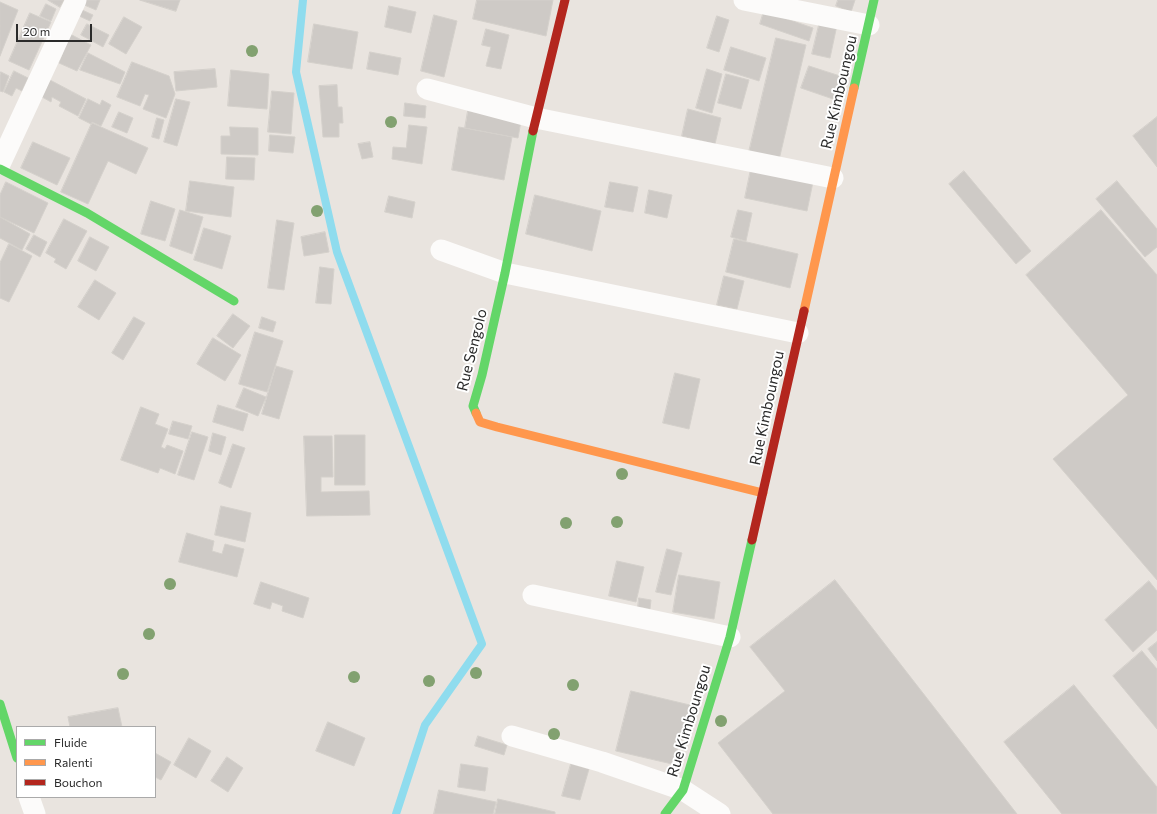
<!DOCTYPE html>
<html>
<head>
<meta charset="utf-8">
<style>
	body { margin:0 }
	#map { position:relative; width:1157px; height:814px; overflow:hidden; background:#e9e4df; font-family:Commissioner,sans-serif }
	canvas { display:block }
	.legend { position:absolute; left:16px; top:726px; width:140px; height:72px; box-sizing:border-box; background:#fff; border:1px solid #aaa; margin:0; padding:5px 7px; list-style:none; font-size:12px; color:#2a2a2a }
	.legend li { display:flex; align-items:center; gap:8px; height:20px }
	.legend b { width:20px; border:1px solid #aaa }
	.scale { position:absolute; left:16px; top:24px; width:76px; height:18px; box-sizing:border-box; border:2px solid #2a2a2a; border-top:0; padding-left:5px; font-size:12px; line-height:14px; white-space:nowrap; color:#2a2a2a; -webkit-text-stroke:3px #fff; paint-order:stroke }
</style>
</head>
<body>
<div id="map">
<canvas width="1157" height="814"></canvas>
<ul class="legend">
<li><b style="height:5px;background:#63d668"></b>Fluide</li>
<li><b style="height:5px;background:#ff974d"></b>Ralenti</li>
<li><b style="height:5px;background:#b3261e"></b>Bouchon</li>
</ul>
<div class="scale">20 m</div>
</div>
<script>
const context = document.querySelector('canvas').getContext('2d');
context.lineJoin = 'round';
function strokePath(path, color, width, dash) { context.strokeStyle = color; context.lineWidth = width; context.lineCap = dash ? 'butt' : 'round'; context.setLineDash(dash || []); context.stroke(path); }
function paint(path, color) { context.fillStyle = color; context.fill(path, 'evenodd'); }
function drawText(font, color, halo, rows, align = 'center') {
  context.font = font + ' Commissioner,sans-serif'; context.lineWidth = 4; context.setLineDash([]); context.textBaseline = 'middle'; context.strokeStyle = halo; context.fillStyle = color; for (const [text, x, y, turn = 0] of rows) {
    context.save(); context.translate(x, y); context.rotate((+turn || 0) * Math.PI / 180); context.textAlign = isNaN(turn) ? turn : align; if (halo) context.strokeText(text, 0, 0); context.fillText(text, 0, 0); context.restore();
  }
}
strokePath(new Path2D(`
	M303,0L296,72L337,252L482,644L425,725L396,814`), '#8fdcee', 8);
const building = new Path2D(`
	M48,0H64L60,7Z
	M84,0H100L96,10L82,4Z
	M140,0H180L176,11Z
	M477,0H553L546,36L473,19Z
	M838,0H855L851,12L836,6Z
	M0,2L18,10L0,56Z
	M46,4L56,9L51,21L40,16Z
	M389,6L416,12L411,33L385,27Z
	M80,9L93,15L90,21L77,15Z
	M764,11L813,28L809,41L760,24Z
	M30,13L51,22L29,70L9,61Z
	M434,15L457,21L444,77L421,71Z
	M717,16L729,20L719,52L707,48Z
	M124,17L142,27L126,54L109,44Z
	M820,21L837,25L830,58L812,54Z
	M87,24L109,35L103,47L81,35Z
	M314,24L358,32L352,69L308,62Z
	M486,29L509,35L501,69L486,66L491,47L482,45Z
	M70,34L91,45L77,71L59,63Z
	M776,38L806,45L779,160L749,152Z
	M731,47L766,58L759,81L724,70Z
	M370,52L401,58L398,75L367,69Z
	M88,53L125,72L120,84L80,70Z
	M132,62L169,76L175,94L166,118L143,109L149,95L145,94L140,106L117,97Z
	M809,66L840,76L833,99L801,88Z
	M215,69L217,87L176,91L174,72Z
	M707,69L722,74L712,113L696,108Z
	M231,70L269,74L267,109L228,106Z
	M14,71L28,78L22,91L16,88L12,96L4,92Z
	M1,72L9,76L3,92L0,91V75Z
	M726,74L749,80L741,109L718,103Z
	M50,80L86,99L78,116L59,106L61,102L52,97L51,102L42,97Z
	M337,85L338,107H342L343,123H339V137H323L319,86Z
	M272,91L294,93L291,134L268,132Z
	M88,99L100,105L102,100L111,105L101,126L92,122L91,124L79,118Z
	M176,99L190,102L177,146L164,142Z
	M405,103L426,106L425,118L404,116Z
	M688,109L721,118L715,144L682,136Z
	M468,111L521,121L518,138L465,128Z
	M119,112L133,118L127,133L112,127Z
	M1157,117V167L1133,136Z
	M157,118L164,120L159,139L152,137Z
	M92,123L148,148L136,174L108,161L88,204L61,192Z
	M409,125L427,127L422,164L392,159L393,147L406,148Z
	M230,127L258,128V155L221,154V136H230Z
	M459,127L512,137L504,180L452,170Z
	M270,135L295,137L293,153L269,151Z
	M33,142L70,158L57,185L21,168Z
	M370,142L373,157L362,159L358,144Z
	M227,157L255,158L254,180L226,179Z
	M751,169L813,182L807,211L745,198Z
	M964,171L1031,251L1016,264L949,184Z
	M190,181L234,187L231,217L186,211Z
	M1117,181L1157,229V247L1145,257L1096,199Z
	M6,182L48,203L34,233L0,217V195Z
	M610,182L638,187L633,212L605,207Z
	M649,190L672,195L667,218L645,213Z
	M535,195L601,211L592,251L526,234Z
	M389,196L415,202L412,218L385,212Z
	M151,201L175,209L165,241L141,234Z
	M180,210L203,217L192,254L170,246Z
	M738,210L752,213L746,241L731,237Z
	M1101,210L1157,275V580L1053,459L1128,395L1026,275Z
	M0,217L30,234L22,250L0,238Z
	M64,219L87,231L66,269L54,262L56,259L46,253Z
	M277,220L294,223L284,290L268,288Z
	M204,228L231,236L222,269L194,260Z
	M325,232L329,252L304,256L301,237Z
	M34,235L47,242L40,257L26,249Z
	M90,237L109,247L96,271L78,261Z
	M734,239L798,254L790,288L726,272Z
	M9,244L32,256L9,302L0,298V263Z
	M320,267L334,269L331,304L316,303Z
	M724,276L744,281L737,309L717,305Z
	M95,280L116,293L99,320L78,307Z
	M233,314L250,326L233,348L217,336Z
	M134,317L145,323L123,360L112,353Z
	M262,317L276,322L273,332L259,328Z
	M255,332L283,341L267,392L239,384Z
	M213,338L241,355L225,381L197,364Z
	M276,366L293,371L279,419L262,414Z
	M675,373L700,379L689,429L663,423Z
	M244,388L266,397L258,416L236,407Z
	M218,405L248,414L243,431L213,422Z
	M141,407L159,414L155,424L168,429L161,447L165,449L167,445L183,451L175,474L160,468L158,473L121,460Z
	M173,421L192,426L188,439L169,434Z
	M192,432L208,437L194,480L178,475Z
	M213,433L226,437L221,455L209,451Z
	M335,435H365V485H335Z
	M304,436H332L333,477H321V492L369,491L370,515L307,516Z
	M233,444L245,448L231,488L219,483Z
	M221,506L251,513L245,542L215,535Z
	M187,533L214,541L212,551L222,554L225,544L244,549L237,577L179,562Z
	M667,549L682,553L671,595L656,592Z
	M617,561L644,567L636,602L609,596Z
	M679,575L720,582L714,619L673,612Z
	M835,580L1017,814H773L718,743L785,691L750,647Z
	M1149,581L1157,591V630L1133,652L1105,620Z
	M261,582L309,598L303,618L282,611L283,606L272,602L270,609L254,604Z
	M639,598L651,600L650,609L638,607Z
	M1157,642V661L1148,649Z
	M1142,651L1157,669V729L1113,676Z
	M1074,685L1157,787V813L1156,814H1062L1004,742Z
	M631,691L694,706L672,764L616,751Z
	M118,708L122,727H70L68,717Z
	M328,722L365,738L354,766L316,751Z
	M478,736L507,745L504,755L475,746Z
	M189,738L211,751L196,778L174,765Z
	M155,753L171,762L161,780L155,777Z
	M227,757L243,768L228,792L211,781Z
	M461,764L488,768L485,791L458,787Z
	M571,764L589,769L580,800L562,796Z
	M439,790L496,802L493,814H434Z
	M498,799L555,812V814H495Z`);
paint(building, '#cecac6');
strokePath(building, '#d4d0cb', 1);
strokePath(new Path2D(`
	M744,0L869,25
	M427,89L536,118L833,178
	M0,164L76,0
	M441,250L505,273L798,333
	M533,595L730,637
	M512,736L602,762L683,790L720,814
	M29,797L35,814`), '#fcfbfa', 21);
strokePath(new Path2D(`
	M854,88L874,0
	M0,169L87,213L234,301
	M476,413L473,406L482,375L505,273L533,131
	M0,704L17,758
	M665,814L683,790L730,637L752,540`), '#63d668', 9);
strokePath(new Path2D(`
	M804,311L854,88
	M476,413L480,422L497,427L763,493`), '#ff974d', 9);
strokePath(new Path2D(`
	M533,131L565,0
	M752,540L804,311`), '#b3261e', 9);
context.fillStyle = '#82a170';
for (const [x, y] of [
	[252,51],
	[391,122],
	[317,211],
	[622,474],
	[617,522],
	[566,523],
	[170,584],
	[149,634],
	[476,673],
	[123,674],
	[354,677],
	[429,681],
	[573,685],
	[721,721],
	[554,734]
]) { context.beginPath(); context.arc(x, y, 6, 0, 2 * Math.PI); context.fill(); }
drawText('15px', '#2a2a2a', '#fff', [
	["Rue Kimboungou",839,92,-77],
	["Rue Sengolo",472,350,-76],
	["Rue Kimboungou",767,408,-78],
	["Rue Kimboungou",689,721,-73]
]);
</script>
</body>
</html>
